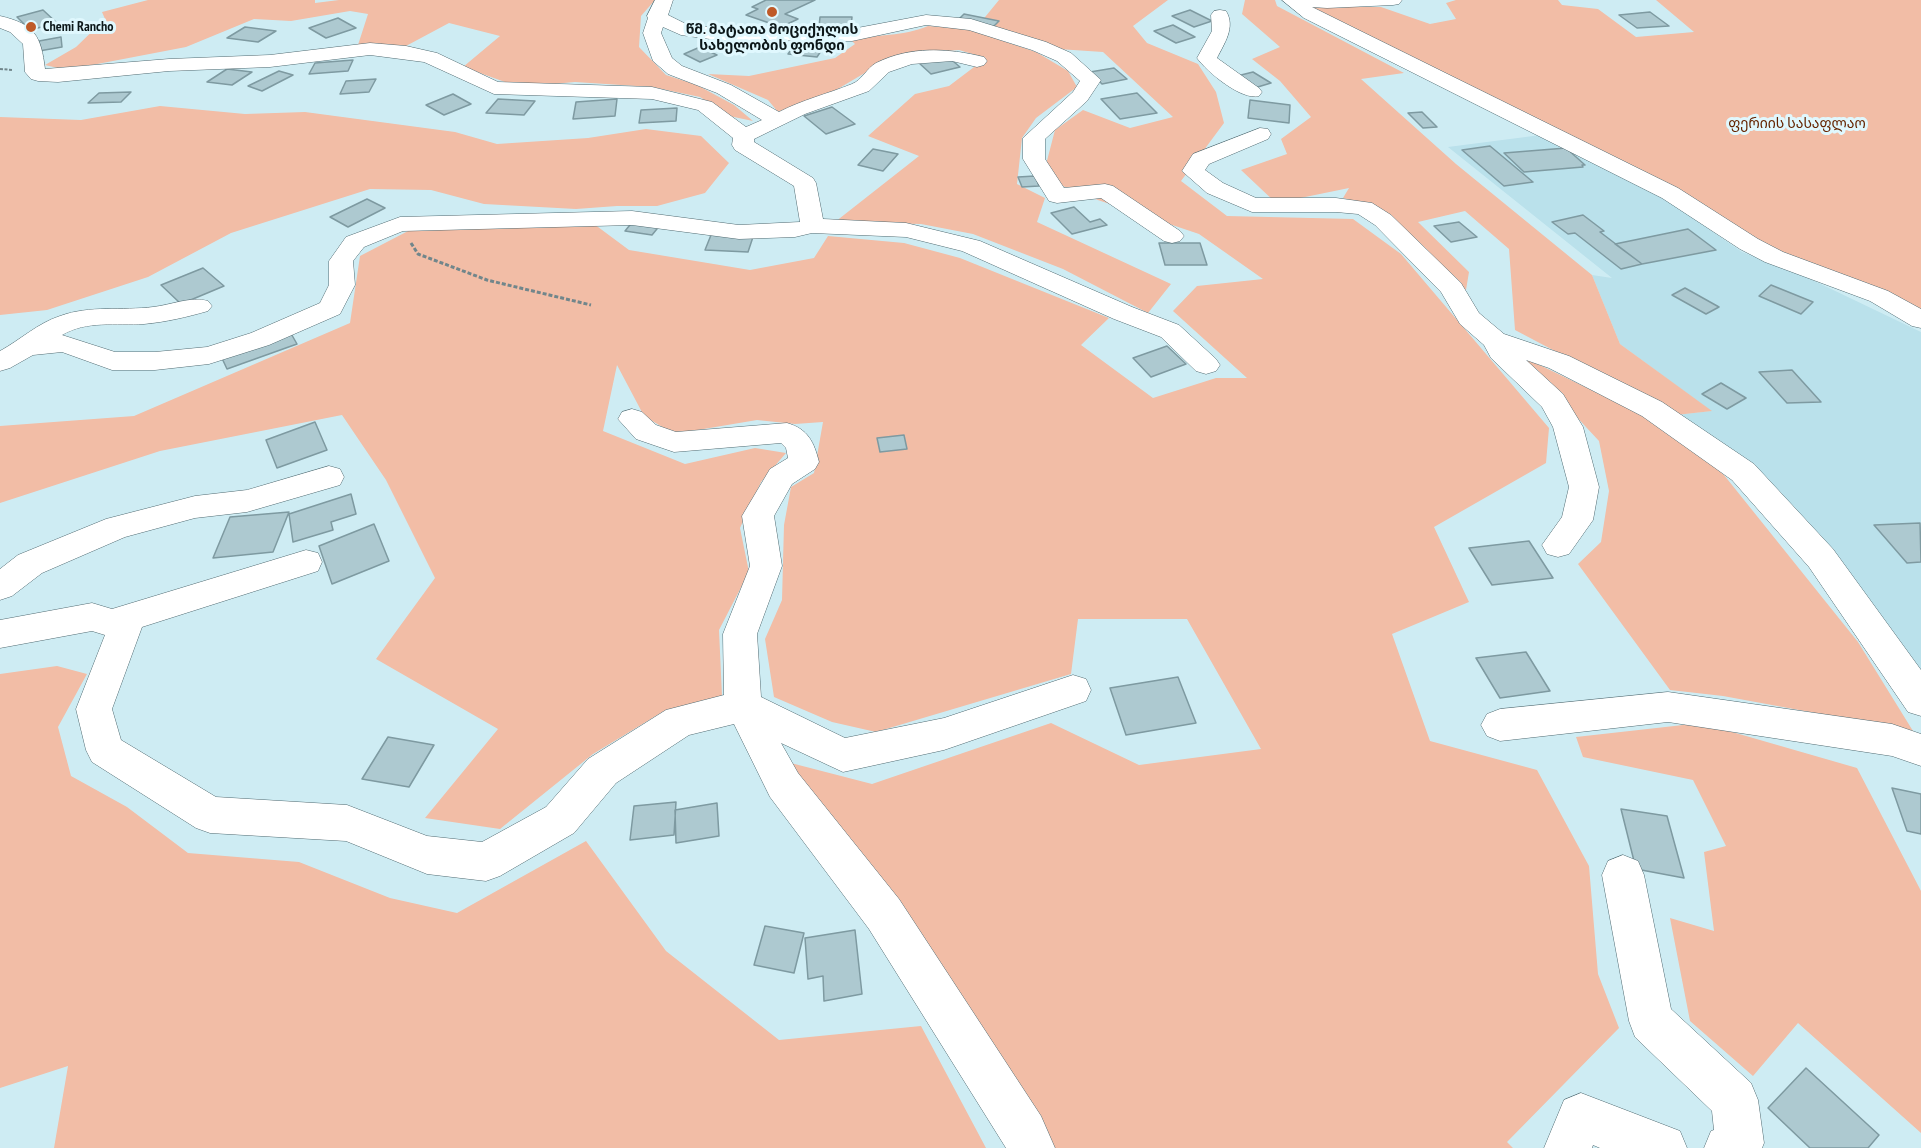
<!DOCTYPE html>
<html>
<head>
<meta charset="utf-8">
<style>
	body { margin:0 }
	canvas { display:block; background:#ceecf3 }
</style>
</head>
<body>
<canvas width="1921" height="1148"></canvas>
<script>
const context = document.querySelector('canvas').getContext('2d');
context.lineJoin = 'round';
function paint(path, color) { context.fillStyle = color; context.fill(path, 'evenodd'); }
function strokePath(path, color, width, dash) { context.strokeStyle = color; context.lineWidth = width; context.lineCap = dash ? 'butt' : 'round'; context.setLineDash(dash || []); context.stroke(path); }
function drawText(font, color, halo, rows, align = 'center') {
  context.font = font + ' "PT Sans Narrow","Noto Sans Georgian",sans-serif'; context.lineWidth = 6; context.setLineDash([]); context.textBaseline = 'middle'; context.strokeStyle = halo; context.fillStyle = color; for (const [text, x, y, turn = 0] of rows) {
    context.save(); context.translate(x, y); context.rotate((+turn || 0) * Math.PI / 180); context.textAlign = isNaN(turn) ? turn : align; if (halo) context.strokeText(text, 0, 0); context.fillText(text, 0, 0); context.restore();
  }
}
paint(new Path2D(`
	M1541,135L1658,194L1742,252L1804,276L1921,332V676L1676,415L1711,411L1620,344L1592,275L1612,278L1448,147Z`), '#bae1eb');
paint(new Path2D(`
	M148,0H315V3L339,0H655L641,16L639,47L666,75L697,85L734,105L753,121L729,116L700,97L652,87L575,82L519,87L463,67L500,36L449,23L406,46L358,45L368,14L350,11L291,21L254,19L186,47L66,70L45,65L76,47L105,19L102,12Z
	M999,0H1168L1133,26L1147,43L1198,64L1216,92L1224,123L1181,181L1227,216L1353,219L1401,254L1549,428L1546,463L1434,527L1469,602L1392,634L1430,741L1537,770L1589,866L1598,974L1619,1028L1507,1142L1513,1148H1041L787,762L872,784L1051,723L1139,765L1261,749L1187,619H1078L1071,674L876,732L832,722L774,697L765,639L782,600L784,525L791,487L814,473L823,422L795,424L757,420L674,434L644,416L617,365L603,431L685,464L755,448L786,453L761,482L740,528L749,572L719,630L722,696L664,711L593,754L500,829L425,818L498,729L376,659L435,578L386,480L342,415L160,451L0,503V426L134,416L350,323L360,256L410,230L594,224L629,250L750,270L814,258L828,236L904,243L960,258L1109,318L1081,345L1153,398L1216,378H1247L1173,311L1197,286L1263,279L1199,234L1077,193L1043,176L1055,130L1083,110L1130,128L1173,117L1103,52L1058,49L981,22Z
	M1245,0H1275L1277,6L1404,73L1361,79L1456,164L1592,275L1620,344L1712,411L1676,415L1515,330L1509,249L1465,211L1418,222L1469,272L1466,290L1375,207L1343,198L1349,188L1276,203L1241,170L1287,154L1281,139L1311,117L1280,81L1252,59L1280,47L1242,14Z
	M1456,0H1558L1562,5L1598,9L1636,37L1694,32L1656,0H1921V318L1777,256L1302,6L1381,7L1430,24L1456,19L1446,3Z
	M928,26L968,29L1036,52L1068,71L1077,87L1036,118L1022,138L1017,184L1045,198L1037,222L1171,284L1148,313L1063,269L973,234L921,224L835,222L919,156L868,136L915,94L949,86L986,58L959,50L919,53L880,64L836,90L778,112L768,100L708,74L749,76L835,58L855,44L850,39C875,35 905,36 928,26Z
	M160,106L245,114L305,112L455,132L497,144L588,138L646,129L701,136L729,163L705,193L657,206H617L576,209L484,204L431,190L370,189L231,233L148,277L47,310L0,315V117L81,120Z
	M1519,355L1672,429L1724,475L1858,642L1913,731L1723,696L1670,690L1578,564L1601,542L1609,491L1599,441Z
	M57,666L87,674L58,727L71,776L127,807L188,853L299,862L390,898L457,913L586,841L666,951L779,1040L921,1026L986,1148H54L68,1066L0,1088V674Z
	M1701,723L1857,768L1921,891V1133L1798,1023L1753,1076L1690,1021L1670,918L1714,931L1704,852L1726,846L1693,780L1583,757L1576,737Z`), '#f2bda6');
const building = new Path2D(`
	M766,0H815L785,14L798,19L781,27L746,15L758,9L752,7Z
	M43,10L57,23L30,30L17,17Z
	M1190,10L1212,21L1194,27L1172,16Z
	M1650,12L1669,26L1637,28L1619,15Z
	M964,14L999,21L993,27L957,21Z
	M820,17H852L851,27L819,28Z
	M338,18L356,28L326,38L309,28Z
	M1173,25L1195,37L1176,43L1154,31Z
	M245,27L276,31L258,42L227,38Z
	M61,37L62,47L39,51V41Z
	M797,42L825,45L817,57L788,54Z
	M700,47L717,55L700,62L684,54Z
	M948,57L960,67L931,74L919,63Z
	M353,60L348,71L309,74L315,63Z
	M1114,68L1127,79L1102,84L1090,72Z
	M227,69L252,72L232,85L207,82Z
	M279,71L293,75L262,91L248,86Z
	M1253,72L1271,83L1251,89L1233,77Z
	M376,79L369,92L340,94L346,81Z
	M131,92L121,102L88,103L99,93Z
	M1137,93L1157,113L1120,119L1101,99Z
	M453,94L471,104L444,115L426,105Z
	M498,99L535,101L524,115L486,113Z
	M617,99L615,116L573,119L576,102Z
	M1250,100L1290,105L1289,123L1248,118Z
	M832,107L855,124L826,134L804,116Z
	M677,108L676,121L639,123L641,110Z
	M1422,112L1437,127L1423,128L1408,113Z
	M1490,146L1533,182L1504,186L1462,150Z
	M1566,148L1585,165H1582L1583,167L1524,172L1504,153Z
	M873,149L898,154L883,171L858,165Z
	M1035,176L1039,186L1022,187L1018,177Z
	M367,199L385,208L348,227L330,217Z
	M1074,207L1090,222L1100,219L1107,225L1072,234L1051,213Z
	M1583,215L1604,231L1600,232L1642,264L1621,269L1575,233L1568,234L1552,222Z
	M634,220L661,224L652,235L625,231Z
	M1459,222L1477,237L1451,242L1434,226Z
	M1688,229L1716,250L1642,264L1615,244Z
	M711,235L753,237L748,252L705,250Z
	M1159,243H1200L1207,265H1165Z
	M203,268L224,286L181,304L161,285Z
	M1771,285L1813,302L1801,314L1759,296Z
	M1685,288L1719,307L1706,314L1672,295Z
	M289,330L297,344L227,369L220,354Z
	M1167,346L1186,364L1151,377L1133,358Z
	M1792,370L1821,402L1787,403L1759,372Z
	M1721,383L1746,398L1727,409L1702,394Z
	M315,422L327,450L277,468L266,440Z
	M904,435L907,449L880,452L877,438Z
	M351,494L356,514L331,522L333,530L293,542L289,514Z
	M289,512L273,552L213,558L230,517Z
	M1920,523L1921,562L1907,563L1874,525Z
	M374,524L389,561L332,584L319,546Z
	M1529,541L1553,578L1492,585L1469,548Z
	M1526,652L1550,691L1500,698L1476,658Z
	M1178,677L1196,723L1126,735L1110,688Z
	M388,737L434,745L409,787L362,779Z
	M1892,788L1921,794V834L1907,831Z
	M676,802L674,835L630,840L634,806Z
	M717,803L719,836L676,843L675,810Z
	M1621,809L1667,816L1684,878L1636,869Z
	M765,926L804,933L794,973L754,965Z
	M855,930L862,994L824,1001L823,976L808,979L805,938Z
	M1806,1068L1879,1135L1868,1148H1810L1768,1108Z`);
paint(building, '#adc9d0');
strokePath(building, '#7e9aa1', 1.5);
const minor = new Path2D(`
	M655,0H673L668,15L686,24L717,28L852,29L926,15L971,19L1046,42L1071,53L1101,80L1087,101L1045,139V159L1064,188L1105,184L1113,186L1180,231L1184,236L1180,241L1172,243L1164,241L1101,198L1057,203L1049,201L1023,159V138L1073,92L1080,81L1057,61L1032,50L969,30L926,25L852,41L717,40L681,35L663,27L661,33L672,58L682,66L731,85L779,112C802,100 827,94 852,84C862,80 867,68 876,63C910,46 948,48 984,57L987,61L984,65L977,67L952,61L912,64L889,72L869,91L805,114L754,139V142L813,178L816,183L823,219L906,223L980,241L1132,307L1179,325L1216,359L1220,365L1216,371L1206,374L1196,371L1161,337L1114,319L962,251L906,237L812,233L795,237L739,239L632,225L403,231L364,247L353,261L355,285L340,314L269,345L209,364L155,370H112L62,352L33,355L10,368L0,371V351C20,340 38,323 60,316C90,305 122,311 153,307C171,305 191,296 208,301L212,306L208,311C187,317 166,322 144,324C116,326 87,320 62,335L115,352H155L207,347L251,333L320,303L329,285V261L346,237L400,217L632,211L739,225L800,222L794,186L735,150L732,145L733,138L698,110L652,99L494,94L424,62L370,55L270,67L169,71L58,82L38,81L31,79L25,72L23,44L10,32L0,28V16C35,24 41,36 45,69L169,59L270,55L370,43L406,46L437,53L498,82L652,87L712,102L746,127L762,120L717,93L668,74L653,61L643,33L648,18L647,16Z
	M1282,0H1402L1399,4L1393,5L1327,8L1312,7L1678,188L1758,239L1783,252L1888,291L1921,309V328L1912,326L1870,301L1765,262L1740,249L1662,198L1304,18Z
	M1220,10L1226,11C1236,27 1224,44 1217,58L1259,88L1262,92L1259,96C1242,101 1207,72 1197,58L1212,31L1211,15L1214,11Z
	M1260,128L1268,129L1271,134L1268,139L1209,164L1205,170L1223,183L1256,198H1336L1372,203L1391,215L1461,283L1479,313L1504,334L1569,356L1662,402L1754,464L1833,549L1921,670V716L1908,712L1809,567L1732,480L1642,416L1549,368L1526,360L1563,394L1583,427L1599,487L1593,520L1569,554L1558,557L1547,554L1542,545L1562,517L1569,487L1553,427L1542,407L1491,358L1484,345L1460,324L1441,292L1375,225L1358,214L1336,212H1252L1207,193L1182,171L1193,154Z
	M632,409L642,412L656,425L676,432L787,423C808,429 814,442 819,462L815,469L792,484L774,516L782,566L757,634L761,697L845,738L944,718L1073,675L1086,679L1091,690L1086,701L944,750L843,772L781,743L798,773L899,899L1041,1116L1055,1148H1006L869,929L770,797L734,724L689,735L616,783L574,833L500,876L486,881L427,874L346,841L210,833L196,828L92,762L86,750L76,709L105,635L92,631L0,648V620L92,603L112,609L306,550L318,553L322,562L318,571L142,627L112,709L121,740L216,797L347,805L427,836L482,842L546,807L588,759L666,710L724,695L723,634L750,566L742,516L770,469L788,458L786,448L781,443L674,452L636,439L618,419L622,412Z
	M329,466L340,469L344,477L340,485L247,512L195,518L125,537L42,573L12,596L0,600V569L18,555L106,519L195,496L247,490Z
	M1668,692L1892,724L1921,734V766L1892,756L1668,722L1500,741L1487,736L1481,725L1487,714L1500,709Z
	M1623,855L1638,861L1644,875L1671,1009L1751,1083L1758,1100L1764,1143L1762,1148H1704L1711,1131L1714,1130L1712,1111L1635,1037L1629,1021L1602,875L1608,861Z
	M1581,1093L1680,1131L1687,1148H1600L1593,1145L1592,1148H1544L1564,1100Z`);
strokePath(minor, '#516b72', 1);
strokePath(new Path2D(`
	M0,69L13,70`), '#71868b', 2, [3, 1.5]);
strokePath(new Path2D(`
	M411,243L418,254L487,280L591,305`), '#71868b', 3, [4, 2]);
paint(minor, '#fff');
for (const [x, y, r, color] of [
	[772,12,6,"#bf5a28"],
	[31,27,6,"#bf5a28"]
]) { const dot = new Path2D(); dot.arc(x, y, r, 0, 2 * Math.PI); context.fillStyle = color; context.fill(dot); strokePath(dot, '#e0f8fe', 2); }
drawText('bold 14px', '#0c1719', '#e0f8fe', [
	["Chemi Rancho",43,27],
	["წმ. მატათა მოციქულის",772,30,"center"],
	["სახელობის ფონდი",772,46,"center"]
], 'left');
drawText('14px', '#652400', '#e0f8fe', [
	["ფერიის სასაფლაო",1797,124]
]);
</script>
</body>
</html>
